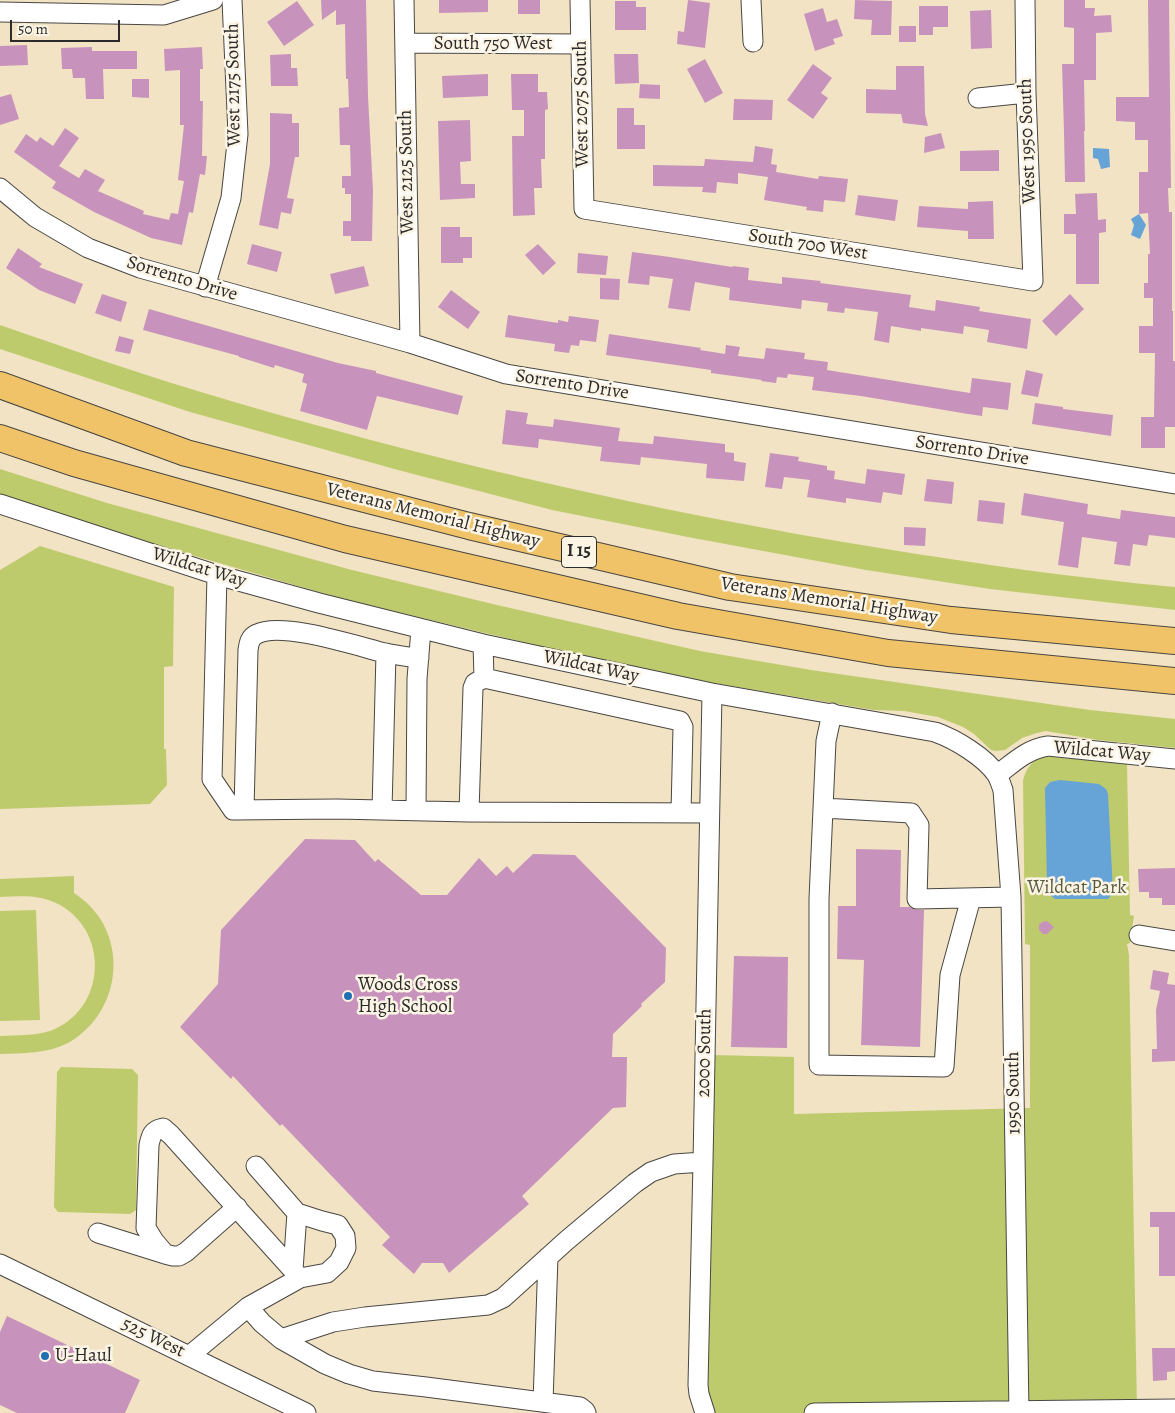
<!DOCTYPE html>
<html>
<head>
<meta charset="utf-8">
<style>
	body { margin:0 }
	#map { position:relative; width:1175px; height:1413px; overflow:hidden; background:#f2e3c5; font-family:Alegreya,serif }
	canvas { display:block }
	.scale { position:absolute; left:10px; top:20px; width:110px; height:22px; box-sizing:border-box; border:2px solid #2b2b2b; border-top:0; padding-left:6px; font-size:15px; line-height:18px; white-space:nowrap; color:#2b2b2b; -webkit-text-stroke:4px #fcf5e5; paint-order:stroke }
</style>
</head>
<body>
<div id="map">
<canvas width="1175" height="1413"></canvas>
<div class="scale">50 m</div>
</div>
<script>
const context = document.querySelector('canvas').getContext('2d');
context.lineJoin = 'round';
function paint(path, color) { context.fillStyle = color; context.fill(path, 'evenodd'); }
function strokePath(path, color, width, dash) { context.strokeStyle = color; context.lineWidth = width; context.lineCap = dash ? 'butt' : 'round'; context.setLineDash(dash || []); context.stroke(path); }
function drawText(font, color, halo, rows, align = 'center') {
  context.font = font + ' Alegreya,serif'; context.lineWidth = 5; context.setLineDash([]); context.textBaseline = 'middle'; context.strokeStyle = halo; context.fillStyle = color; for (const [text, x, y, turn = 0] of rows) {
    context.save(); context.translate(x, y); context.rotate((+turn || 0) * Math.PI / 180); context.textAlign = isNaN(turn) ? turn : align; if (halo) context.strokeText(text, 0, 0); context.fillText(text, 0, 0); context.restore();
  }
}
paint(new Path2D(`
	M0,325C67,348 133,372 201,392C424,459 651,511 880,548C978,564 1076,578 1175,587V610L990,589L866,570L693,538L552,510L398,470L190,412L0,349Z
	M0,469L107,503L352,570L497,605L700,651L811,670L1090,710L1175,719V748L1098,740L1046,731L1037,733L1022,738L1005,750L996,751L991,750L974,734L963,727L938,717L904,711L874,710L708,682L598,660L343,599L164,547L2,496H0Z
	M40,546L174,587L173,666L164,667V749H166L167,785L150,804L0,809V570Z
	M1045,757H1053L1127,764L1130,915L1134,916L1130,943L1127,944L1129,955L1137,1413H710L708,1398L713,1055L794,1057V1114L1030,1108V945L1025,944L1023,781C1026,768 1032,759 1045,757Z
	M74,876V893C85,900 94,909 101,920C127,963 111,1019 68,1043C47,1054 23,1053 0,1054V1036C17,1035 34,1036 50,1031C105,1011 111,934 60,905C41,894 21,896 0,897V879Z
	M36,910L40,1020L0,1021V911Z
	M61,1067L132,1069L138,1075L136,1210L130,1214L58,1212L54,1207L57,1072Z`), '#becb6d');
paint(new Path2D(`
	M1093,148L1109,149L1110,167L1101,169L1098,159L1093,158Z
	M1139,214L1146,225L1140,239L1131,235L1134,225L1131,219Z
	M1060,780L1099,784L1106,789L1108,794L1113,892L1112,894L1108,899H1055L1049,894L1047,886L1045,788L1050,782Z`), '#66a3d7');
paint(new Path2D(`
	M321,0H366L368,96L373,191L372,241H351V236H343V221H351V194H345V188H342V176H351L350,145H340L339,108L349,107L348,79H346L345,24L336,25V10L322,20Z
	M439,0H488V12L439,13Z
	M518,0H540V14H518Z
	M688,0L710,3L705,48L677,44L678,31L684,32Z
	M855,0L892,1L891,35H871L872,20L854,19Z
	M1064,0H1085V8H1095L1094,16L1111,15L1112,32L1096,33V80H1084L1085,131H1084L1085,182H1065L1064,132L1062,64H1074V28L1064,27Z
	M1148,0H1169L1171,188H1168L1169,212H1172V311H1173V361H1175V427H1165V448H1141V417H1154L1155,353H1139V326H1153V298H1144V283H1148V254H1150L1148,213L1139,214V172H1148V140H1135V122L1116,121V97H1149Z
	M297,1L314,25L284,46L267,22Z
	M615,1H636V7H646V30H615Z
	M919,6H948V27H933V35H919Z
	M823,8L827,22L837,19L843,36L833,39L835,44L815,51L804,14Z
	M991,10L992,48L971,49L970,11Z
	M899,26H916V42H899Z
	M27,45L28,65L0,66V46Z
	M92,47V51H137V69H103L104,99H86L85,78H73L72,69H62L61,48Z
	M202,47L203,69H200V101H203L202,156H207L205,175L200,174L193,213L189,212L182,245L151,238L94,212L52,188L56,182L14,152L26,134L37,142L40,137L53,146L65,128L79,138L59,166L79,178L85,169L105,180L98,191L144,211L143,214L169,220L171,213L178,214L184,181L178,180L184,125H180V70L165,71L164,49Z
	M291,54V68H297L298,86H271L270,55Z
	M614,54H638L639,83L615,84Z
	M705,59L723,93L705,103L687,69Z
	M813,64L832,78L821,93L828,98L813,119L787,100Z
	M896,66H924L925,114L928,126L903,123L901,114L866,113V89L896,90Z
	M488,74V96L443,98L442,76Z
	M511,74H538V92H547L548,109L545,110V159H541L542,188H534L535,215L513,216L512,136H524V110H512Z
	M132,79H149V98L132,97Z
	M640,84L660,85V99L639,98Z
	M11,94L19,119L0,125V97Z
	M734,99L773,100L772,120H733Z
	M617,108H634V125H645V149H617Z
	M270,113L292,114V123H299V157H295L287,198L294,199L291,214L281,212L278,229L259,225L270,164Z
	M470,120L471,161L460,162L461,184H475V198L440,200L438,121Z
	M941,133L945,148L924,153L925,137Z
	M755,146L773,149L771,164L777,165L776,172L818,179L819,176L848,179L845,202L824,200L823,212L806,210L807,207L764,200L768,177L738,173V184L717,182L716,193L702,192L703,187L653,186V165L704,166L705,159L753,162Z
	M999,150V171H960V151Z
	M1097,193L1098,220L1106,219V232L1099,233V284H1076V234H1064V214H1076L1075,194Z
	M858,195L898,200L895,221L855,215Z
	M993,201L994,239H968V231L917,227L919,206L968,209V202Z
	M441,227H460V237H472V258H463V263H441Z
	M252,244L282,252L277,272L247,264Z
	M538,244L556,263L543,275L525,255Z
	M18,248L42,264L39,267L83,284L75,304L39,290L6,268Z
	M632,252L670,257L732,267L733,266L749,268L748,280L782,284V277L821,281L820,283L911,295L909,307L935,311L936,300L980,307L979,311L1031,319L1027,349L987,342L989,330L964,326L963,334L921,328V331L891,326L889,343L874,340L878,312L845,308L844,313L827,311L828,303L802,300L801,309L729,300L730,288L695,282L690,311L668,308L673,279L650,276L649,285L628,283Z
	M578,253L608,256L606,275L577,273Z
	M364,266L369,286L335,294L330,274Z
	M600,278L620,279L619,300L600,299Z
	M451,290L480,312L468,329L438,307Z
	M102,294L127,302L121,322L95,313Z
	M1070,294L1084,309L1056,336L1042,321Z
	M149,309L338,363L376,371V373L463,396L458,415L377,396L367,430L300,411L307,384L302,382L304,374L275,365L274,368L239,357V356L143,330Z
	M508,315L558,323V320L568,322L569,316L599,320L596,342L580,340L579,346L571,345L569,353L554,351L555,344L505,337Z
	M609,334L701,348L700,350L725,354L726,345L740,347L738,356L764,359L766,348L805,353L804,359L828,362L827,370L970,393L972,378L1011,383L1008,410L983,407L982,416L968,414L861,396L812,390L814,377L788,374L787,378L777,377L776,383L761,381L762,380L711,373V370L606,355Z
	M119,336L134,340L130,354L115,351Z
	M1026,370L1043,374L1038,397L1021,394Z
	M1035,403L1063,407V409L1113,415L1111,436L1032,424Z
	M506,410L528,413L526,424L553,427L554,419L620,428L618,441L653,444L654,436L725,444V452L734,453V461L746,463L744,481L706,478L707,464L641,457L640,465L600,461L602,447L539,439L538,448L502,444Z
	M770,453L799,457L798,461L827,466V470L835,471L834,479L865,484L867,469L905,474L902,495L883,492L881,503L846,498V503L807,497L810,480L784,477L782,489L765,487Z
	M927,479L954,482L952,504L924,501Z
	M1024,493L1088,504L1087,514L1120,519L1121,510L1175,517V538L1149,535L1147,546L1133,544L1130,566L1114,564L1117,542L1082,537L1078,568L1058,565L1064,522L1021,515Z
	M979,500L1005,503L1003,524L977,521Z
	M904,527L926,528L925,546L904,545Z
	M305,839L355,840L375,862L378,859L421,895H447L479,858L496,876L507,866L513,873L533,854L575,855L666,948L665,982L641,1004L642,1006L613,1034L612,1057H627L626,1107L613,1108L522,1196L529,1204L449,1273L443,1263H422L414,1274L382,1245L390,1237L282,1124L280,1126L233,1076L231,1079L180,1027L218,984L221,930Z
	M856,849L901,850L900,907H910L917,910H924L920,1047L861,1045L864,960L837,959L838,906H856Z
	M1175,868V905H1162V898H1149V892H1139L1138,869Z
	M1047,921L1054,927L1047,934H1043L1039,930V925L1042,922Z
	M734,956L788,957L787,1048L731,1047Z
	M1153,970L1169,973L1167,984L1175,985V1061L1152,1062V1049H1157L1156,1010L1160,991L1150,989Z
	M1150,1212H1175V1276H1159V1227H1150Z
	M7,1316L140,1380L125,1413H17L0,1405V1332Z
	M1152,1348H1175V1371L1167,1372V1380L1153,1381Z`), '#c793bc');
const minor = new Path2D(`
	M404,0L410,343
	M580,0L584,209L1033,281L1026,93L1025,0
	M751,0L753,42
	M0,12L164,15L213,0
	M405,43L581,44
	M978,98L1026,93
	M0,188L35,217L88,248L140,268L410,343L506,374L1175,484
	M205,287L231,198L238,134L232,0
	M0,504L217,575L319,603L483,644L712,693L935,732C955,739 985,757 997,775C1000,780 1001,785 1003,790L1011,897L1019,1413
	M217,575L212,779L233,810L337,809L469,812L709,813
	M483,644L484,678
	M832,713L826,741L819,899V1065L944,1067L950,975L971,898
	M997,775C1013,763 1027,749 1048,746L1175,759
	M823,808L911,813L919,825L917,899L1011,897
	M244,810L248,650C249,643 250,637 257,634C281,621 357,646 385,653C396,655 407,657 419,658
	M382,810L386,653
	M416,810L417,679L421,629
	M469,812L473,688L475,683L484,678L680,721L683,727L681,813
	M1139,935L1175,941
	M237,1207L186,1252L179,1256H173L165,1254L154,1241L146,1228L149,1145C151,1136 152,1130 163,1128L171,1135L300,1278
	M98,1233L165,1254
	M0,1264L306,1413
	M293,1270L297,1213
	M248,1307L262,1323L281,1339L333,1322L365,1317L488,1305L503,1298L566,1241L635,1183L651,1172L674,1164L703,1162
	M281,1339L325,1364L349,1374L373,1381L426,1387L580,1407L585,1411L586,1413
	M189,1356L248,1307L300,1278L327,1273L339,1262L346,1248L345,1236L338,1225L322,1221L297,1213L256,1166
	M543,1402L548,1257
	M705,1413L699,1394L698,1385L703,1162L712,693
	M814,1413L1175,1409`);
const highway = new Path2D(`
	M0,385L186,453L469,526L730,587L951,620L1175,641
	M0,438L74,463L345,539L678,616L888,653L1175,681`);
strokePath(minor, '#494742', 21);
strokePath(highway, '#494742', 28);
strokePath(minor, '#fff', 19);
strokePath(highway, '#f0c369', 26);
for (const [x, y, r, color] of [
	[348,996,5,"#1f6fb2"],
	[45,1356,5,"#1f6fb2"]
]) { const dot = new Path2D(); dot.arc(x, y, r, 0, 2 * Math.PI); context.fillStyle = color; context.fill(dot); strokePath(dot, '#fcf5e5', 2); }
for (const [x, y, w] of [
	[579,552,35]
]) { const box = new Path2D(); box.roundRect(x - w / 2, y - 15.5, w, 31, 4); context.fillStyle = '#fcf5e5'; context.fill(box); strokePath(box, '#2b2b2b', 1); }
drawText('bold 18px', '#2b2b2b', null, [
	["I 15",579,552]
]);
drawText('19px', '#2b2b2b', '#fcf5e5', [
	["South 750 West",493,44],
	["West 2175 South",234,85,-91],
	["West 2075 South",582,104,-91],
	["West 1950 South",1028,141,-92],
	["West 2125 South",407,172,-91],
	["South 700 West",808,245,9],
	["Sorrento Drive",182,279,17],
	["Sorrento Drive",572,385,9],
	["Sorrento Drive",972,451,9],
	["Veterans Memorial Highway",433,516,14],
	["Wildcat Way",199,568,17],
	["Veterans Memorial Highway",829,601,9],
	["Wildcat Way",591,667,12],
	["Wildcat Way",1102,752,5],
	["2000 South",705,1053,-89],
	["1950 South",1014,1093,-91],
	["525 West",153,1338,26]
]);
drawText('19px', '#575b3f', '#fcf5e5', [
	["Wildcat Park",1077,888]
]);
drawText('19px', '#2b2b2b', '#fcf5e5', [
	["Woods Cross",358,985],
	["High School",358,1007],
	["U-Haul",55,1356]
], 'left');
</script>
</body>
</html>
